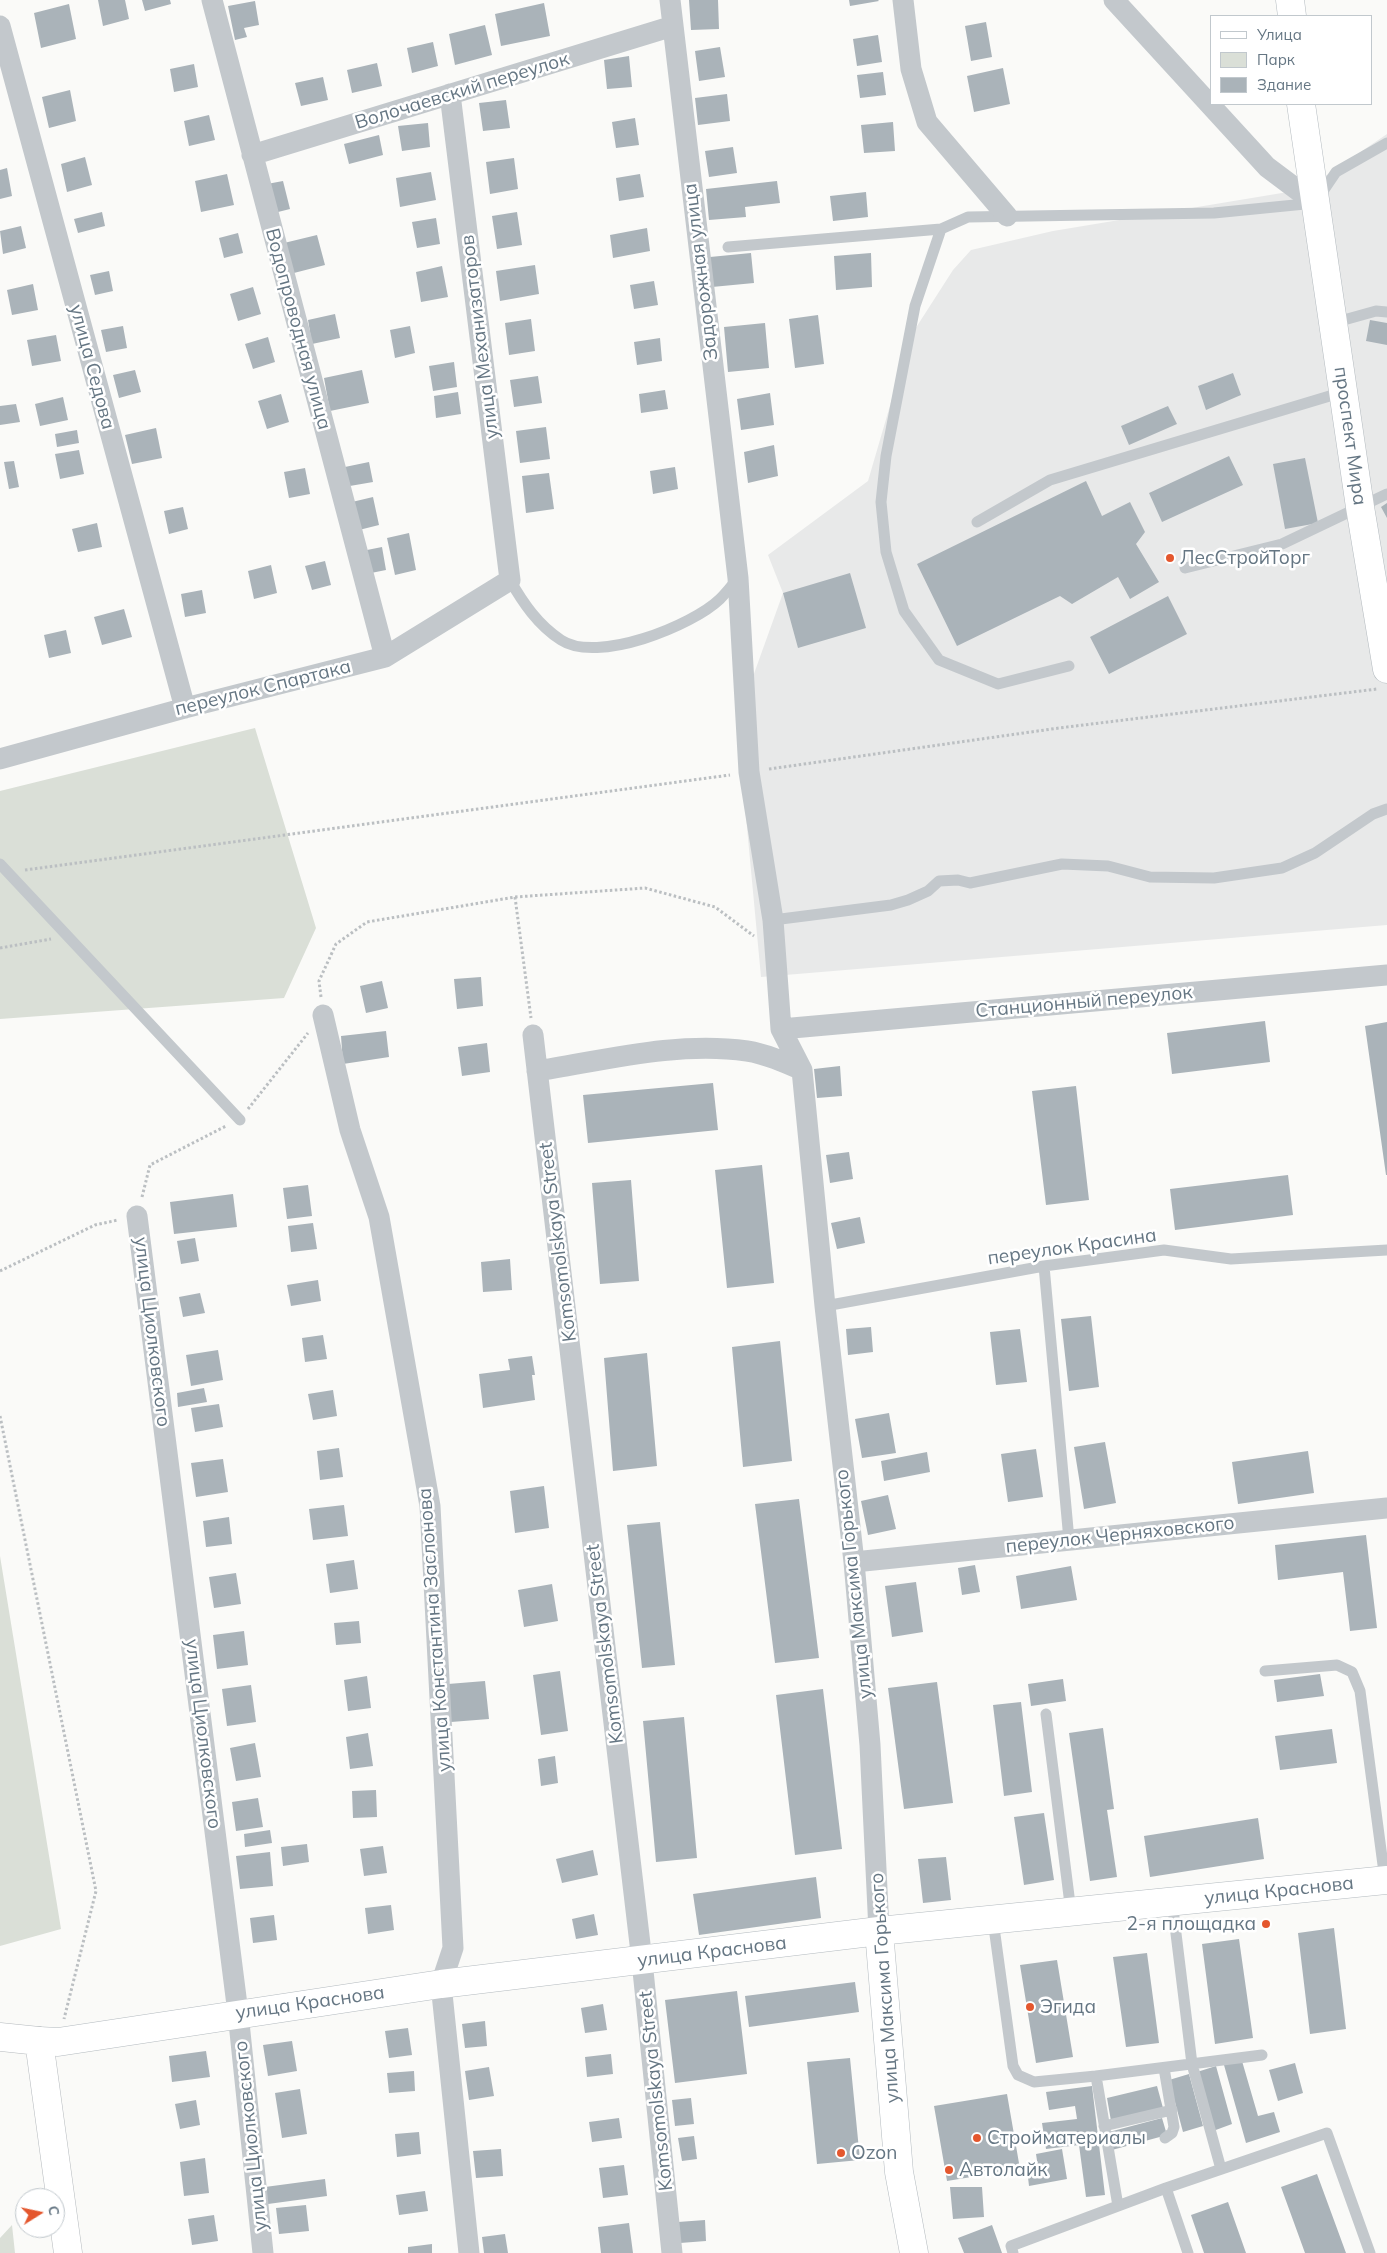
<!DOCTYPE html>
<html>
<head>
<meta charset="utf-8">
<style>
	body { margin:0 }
	#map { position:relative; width:1387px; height:2253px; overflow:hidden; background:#fafaf8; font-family:Mulish,sans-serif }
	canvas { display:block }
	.legend { position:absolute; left:1210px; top:15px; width:162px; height:90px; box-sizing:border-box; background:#fff; border:1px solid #c1c8cd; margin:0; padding:6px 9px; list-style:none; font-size:15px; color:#657683 }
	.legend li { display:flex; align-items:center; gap:10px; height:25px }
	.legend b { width:25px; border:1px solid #c1c8cd }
	.north { position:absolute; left:15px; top:2188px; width:50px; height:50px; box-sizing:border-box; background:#fff; border:1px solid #c1c8cd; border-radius:50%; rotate:80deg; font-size:14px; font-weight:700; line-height:20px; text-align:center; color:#657683 }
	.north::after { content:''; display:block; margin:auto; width:18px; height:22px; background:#e4572e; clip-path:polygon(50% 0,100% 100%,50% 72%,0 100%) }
</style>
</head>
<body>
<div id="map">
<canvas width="1387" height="2253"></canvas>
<ul class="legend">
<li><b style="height:6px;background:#fff"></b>Улица</li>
<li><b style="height:14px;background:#dadfd7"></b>Парк</li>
<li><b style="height:14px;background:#aab3b9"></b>Здание</li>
</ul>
<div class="north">С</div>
</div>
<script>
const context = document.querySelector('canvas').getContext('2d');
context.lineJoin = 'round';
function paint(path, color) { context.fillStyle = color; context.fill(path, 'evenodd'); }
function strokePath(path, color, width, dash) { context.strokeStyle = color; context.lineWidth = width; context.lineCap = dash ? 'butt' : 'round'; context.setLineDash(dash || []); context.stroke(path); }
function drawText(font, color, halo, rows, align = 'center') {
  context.font = font + ' Mulish,sans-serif'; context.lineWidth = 5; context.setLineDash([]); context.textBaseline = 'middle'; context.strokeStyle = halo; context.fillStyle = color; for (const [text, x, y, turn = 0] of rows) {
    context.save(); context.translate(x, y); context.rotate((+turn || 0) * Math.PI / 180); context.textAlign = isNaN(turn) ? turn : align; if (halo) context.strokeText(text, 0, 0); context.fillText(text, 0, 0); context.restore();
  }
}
paint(new Path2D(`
	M1387,134V925L761,977L737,721L783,593L768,555L868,481L910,337L953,270L971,250L1053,231L1306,189Z`), '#e8e9e9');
paint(new Path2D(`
	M255,728L316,928L284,998L0,1019V791Z
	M0,1556L61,1929L0,1946Z
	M12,2225L15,2253H0V2238Z`), '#dadfd7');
paint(new Path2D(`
	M98,0H125L129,19L103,26Z
	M142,0H170L171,4L145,11Z
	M689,0H718L719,29L691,30Z
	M849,0H878L879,1L850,6Z
	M255,1L259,25L244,28L247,37L235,40L228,6Z
	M544,3L550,36L501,46L495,14Z
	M69,4L76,39L41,48L34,13Z
	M986,22L992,57L971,61L965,26Z
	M485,25L492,55L455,65L449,34Z
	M878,35L882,62L857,66L853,39Z
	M433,42L438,66L412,73L407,48Z
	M720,47L725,77L699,81L695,51Z
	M629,56L632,87L607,89L604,60Z
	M377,63L382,86L352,93L347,70Z
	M194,64L198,87L174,92L170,69Z
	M1003,68L1010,104L974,112L967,76Z
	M883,72L886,95L860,98L857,75Z
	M323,77L328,100L301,106L295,83Z
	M70,90L76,121L49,128L42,97Z
	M727,94L730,121L698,125L695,98Z
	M506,100L510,128L483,131L479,103Z
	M209,115L215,140L189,146L184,121Z
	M635,118L639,145L616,148L612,122Z
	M893,122L895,151L864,153L861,125Z
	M428,123L430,147L402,151L398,126Z
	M379,135L383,155L349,164L344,144Z
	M733,147L737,173L709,177L705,151Z
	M85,157L92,185L67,192L61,164Z
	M514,158L518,189L490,194L486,162Z
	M7,168L12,196L0,199V170Z
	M431,172L436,200L400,207L396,178Z
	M227,174L234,205L201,212L195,181Z
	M640,174L644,197L619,201L616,178Z
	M283,181L290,209L274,213L267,184Z
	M777,181L780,203L745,207L746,217L709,220L706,189Z
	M866,192L868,217L833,221L830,196Z
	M102,212L105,226L78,233L74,219Z
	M517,212L522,245L497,249L492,216Z
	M436,218L440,244L417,248L412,222Z
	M21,226L26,248L3,254L0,231Z
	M647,228L650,251L613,258L610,235Z
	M238,233L243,253L224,258L219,238Z
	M317,235L325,265L290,274L284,243Z
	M751,253L754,283L712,287L710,257Z
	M871,253L872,287L836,290L834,256Z
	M535,265L539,294L500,301L496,271Z
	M442,266L448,297L421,302L416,272Z
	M109,271L113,291L95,295L90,275Z
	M654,281L658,305L634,309L630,285Z
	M33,284L38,310L12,315L7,290Z
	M253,287L261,314L238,321L230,294Z
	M335,314L340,338L312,344L308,320Z
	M818,315L824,364L795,368L789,319Z
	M531,319L535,351L509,355L505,323Z
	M1370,320L1387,323V345L1366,341Z
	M765,323L769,368L728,372L724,327Z
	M123,326L127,348L106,352L101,330Z
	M410,326L415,353L395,358L390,330Z
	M56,335L61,361L32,366L27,340Z
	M268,337L275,362L253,369L245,344Z
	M660,338L662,361L637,365L634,342Z
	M454,362L457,387L433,391L429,366Z
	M135,370L141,392L119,398L113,375Z
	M362,370L369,403L330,411L324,378Z
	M1233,373L1241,395L1206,410L1198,386Z
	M538,376L542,403L514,407L510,380Z
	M665,390L668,409L641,413L639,394Z
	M458,392L461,414L436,418L434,396Z
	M770,393L774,425L741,430L737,399Z
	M281,394L289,422L267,429L258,401Z
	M63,397L68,420L40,426L35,404Z
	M16,404L20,422L0,425V406Z
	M1168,406L1177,424L1129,445L1121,426Z
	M546,427L550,459L520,463L516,431Z
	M156,428L162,458L132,464L125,435Z
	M77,430L79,443L57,447L55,434Z
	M774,445L778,476L748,483L744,452Z
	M79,450L84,474L60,479L55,454Z
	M1229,456L1243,485L1162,522L1149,493Z
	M1305,458L1318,523L1285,529L1273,464Z
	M14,461L19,487L9,489L4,462Z
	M369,462L373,482L344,487L340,468Z
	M675,467L678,489L653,494L650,471Z
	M305,468L310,494L289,498L284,472Z
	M549,473L554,509L526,513L522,476Z
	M1086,481L1102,516L1130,502L1145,532L1136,544L1159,582L1130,599L1118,577L1072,604L1060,596L957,646L917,564Z
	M373,497L379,525L359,530L352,502Z
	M1387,503V518L1381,507Z
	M183,507L188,529L169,534L164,511Z
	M97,523L102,547L78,552L72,529Z
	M409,533L416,570L395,575L387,538Z
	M382,547L386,570L366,574L362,551Z
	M325,561L331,585L312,590L305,566Z
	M271,565L277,593L254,599L248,571Z
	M850,573L866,628L798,648L783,593Z
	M202,590L206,613L185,617L181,594Z
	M1168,596L1187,634L1109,674L1090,637Z
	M124,609L132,637L102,645L94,617Z
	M66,630L71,653L49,658L44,635Z
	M481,977L483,1006L457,1009L454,979Z
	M382,981L388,1008L366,1013L360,986Z
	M1265,1021L1270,1062L1172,1074L1167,1033Z
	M1387,1022V1175H1386L1365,1026Z
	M386,1031L389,1057L343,1064L341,1036Z
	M487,1043L490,1072L462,1076L458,1047Z
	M840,1066L842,1096L817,1098L814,1069Z
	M713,1083L718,1130L588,1143L583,1095Z
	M1076,1086L1089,1200L1046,1205L1032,1091Z
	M849,1152L853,1179L830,1183L826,1155Z
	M762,1165L774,1283L727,1288L715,1170Z
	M1288,1175L1293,1215L1175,1230L1170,1189Z
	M631,1180L639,1281L600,1284L592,1183Z
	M308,1185L312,1216L287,1219L283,1188Z
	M233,1194L237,1227L174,1234L170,1202Z
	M860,1217L865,1243L837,1249L831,1223Z
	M313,1223L317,1249L291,1252L288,1226Z
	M195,1238L199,1261L181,1264L177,1241Z
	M510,1259L512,1290L483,1292L481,1262Z
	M318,1280L321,1301L291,1306L287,1285Z
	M200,1293L205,1313L183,1317L179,1297Z
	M1091,1316L1099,1387L1069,1391L1061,1319Z
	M871,1327L873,1352L848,1355L846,1329Z
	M1020,1329L1027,1382L996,1385L990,1332Z
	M323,1335L327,1359L305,1362L302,1338Z
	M780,1341L792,1461L743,1467L732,1347Z
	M218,1350L223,1380L191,1386L186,1355Z
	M647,1353L657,1466L613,1471L604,1358Z
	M532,1356L535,1375H532L535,1400L483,1408L479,1374L510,1370L508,1359Z
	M204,1388L207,1402L178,1407L177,1393Z
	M333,1390L337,1416L313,1420L308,1394Z
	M219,1404L223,1427L195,1432L191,1408Z
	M889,1413L896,1453L862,1458L855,1419Z
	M1105,1442L1116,1503L1084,1509L1074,1447Z
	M339,1448L343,1477L320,1480L317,1451Z
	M1036,1449L1043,1497L1008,1502L1001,1454Z
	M1308,1451L1314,1493L1238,1504L1232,1462Z
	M927,1452L930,1472L884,1481L881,1461Z
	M223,1459L228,1492L196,1497L191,1463Z
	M544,1486L549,1528L515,1533L510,1491Z
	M888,1495L896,1529L868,1535L861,1501Z
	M799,1499L819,1658L775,1663L755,1504Z
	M344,1505L348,1536L313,1540L309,1509Z
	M229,1517L232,1544L206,1547L203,1521Z
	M660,1522L675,1665L642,1668L627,1525Z
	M1366,1535L1377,1628L1350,1631L1343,1572L1278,1580L1275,1545Z
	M354,1560L358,1589L330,1593L326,1564Z
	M975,1565L980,1592L962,1595L958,1568Z
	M1071,1566L1077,1600L1021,1609L1016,1576Z
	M236,1573L241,1604L214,1608L209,1577Z
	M916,1582L923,1632L892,1637L885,1586Z
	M552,1584L558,1621L524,1627L518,1590Z
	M359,1621L361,1643L336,1645L334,1623Z
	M244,1631L248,1665L217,1669L213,1635Z
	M560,1671L568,1731L541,1735L533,1675Z
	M1320,1674L1324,1696L1277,1702L1274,1680Z
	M367,1676L371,1708L348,1711L344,1680Z
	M1063,1679L1066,1701L1031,1706L1028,1684Z
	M485,1681L489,1719L451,1722L448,1684Z
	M937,1682L953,1803L904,1809L888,1688Z
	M251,1685L256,1722L227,1726L222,1689Z
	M823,1689L842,1849L795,1855L776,1695Z
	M1021,1702L1032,1792L1004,1796L993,1705Z
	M684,1717L697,1858L656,1862L643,1721Z
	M1103,1728L1114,1809L1107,1810L1117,1877L1090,1881L1069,1733Z
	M1332,1729L1337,1763L1280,1770L1275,1736Z
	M368,1733L373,1766L350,1769L346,1737Z
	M255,1743L261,1777L236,1781L230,1748Z
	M555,1756L558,1783L541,1786L538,1759Z
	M376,1790L377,1817L353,1818L352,1791Z
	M258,1798L263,1827L236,1831L232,1802Z
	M1044,1813L1054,1880L1024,1885L1014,1817Z
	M1258,1818L1264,1859L1150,1877L1144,1836Z
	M270,1830L272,1843L245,1847L244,1834Z
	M307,1844L309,1862L283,1866L281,1847Z
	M383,1846L387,1873L364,1876L360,1849Z
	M593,1850L598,1875L562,1883L556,1859Z
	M270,1852L273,1886L240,1889L236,1856Z
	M946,1857L951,1900L923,1903L918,1859Z
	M816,1877L821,1918L699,1935L693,1894Z
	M391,1905L394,1930L368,1934L365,1908Z
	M594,1914L598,1935L576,1939L572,1919Z
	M274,1915L277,1940L253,1943L250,1918Z
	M1334,1928L1346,2029L1310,2034L1298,1933Z
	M1239,1939L1253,2038L1215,2044L1202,1944Z
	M1147,1953L1159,2043L1126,2047L1113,1957Z
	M1057,1960L1073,2057L1036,2063L1020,1965Z
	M855,1982L859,2012L749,2027L745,1996Z
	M737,1991L747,2074L675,2083L665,2000Z
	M603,2004L607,2030L585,2033L581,2008Z
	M485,2021L487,2046L465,2048L462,2024Z
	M408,2028L412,2055L389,2058L385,2031Z
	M292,2041L297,2071L268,2076L263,2045Z
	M206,2051L210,2077L172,2082L169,2056Z
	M611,2054L613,2074L587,2077L585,2057Z
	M850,2058L860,2160L817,2164L807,2062Z
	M1242,2061L1258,2116L1274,2112L1280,2132L1246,2143L1224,2065Z
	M1295,2063L1303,2093L1278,2101L1269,2070Z
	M1216,2066L1232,2124L1213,2131L1197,2072Z
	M489,2067L494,2096L469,2100L465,2071Z
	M414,2071L415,2091L389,2093L387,2073Z
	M1189,2074L1203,2126L1183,2132L1169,2080Z
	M1092,2086L1105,2195L1086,2197L1079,2145L1046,2149L1042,2123L1077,2119L1075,2106L1049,2110L1046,2092Z
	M1157,2086L1163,2108L1111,2121L1107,2098Z
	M300,2089L307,2134L282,2138L275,2093Z
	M1007,2094L1020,2169L947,2181L934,2106Z
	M691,2098L694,2124L675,2126L672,2100Z
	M196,2100L200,2125L180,2129L175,2104Z
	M619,2118L622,2138L592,2142L589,2122Z
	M1162,2118L1167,2135L1112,2150L1109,2132Z
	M419,2132L421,2154L397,2157L395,2134Z
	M694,2136L697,2159L682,2161L678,2138Z
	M501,2149L503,2176L476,2178L473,2151Z
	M1062,2149L1067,2179L1029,2186L1027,2169L1038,2167L1036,2154Z
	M205,2158L209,2193L184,2196L180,2162Z
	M624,2165L628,2195L603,2198L599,2168Z
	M1317,2174L1346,2253H1305L1281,2187Z
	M325,2179L327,2196L268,2204L265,2187Z
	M950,2187H982L984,2217L953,2219Z
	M425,2191L428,2211L399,2215L396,2195Z
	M1228,2202L1246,2253H1204L1191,2215Z
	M306,2205L309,2231L279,2234L276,2208Z
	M214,2215L218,2241L192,2245L188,2219Z
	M705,2220L706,2241L680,2243L678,2222Z
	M629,2223L633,2253H601L598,2227Z
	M992,2225L1002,2253H964L958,2238Z
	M505,2234L508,2253H484L482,2237Z
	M432,2244V2253H408V2247Z`), '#aab3b9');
const secondary = new Path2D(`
	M1290,0L1292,16
	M1301,104L1360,507L1387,669
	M879,1931L899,2172L914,2253
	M39,2041L58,2042L441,1984L879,1931L1387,1880`);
const highway = new Path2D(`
	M0,2037L39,2041L68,2253`);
strokePath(secondary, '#b3babf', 29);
strokePath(highway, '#b4b9bd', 29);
strokePath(new Path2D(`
	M769,769L1059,728L1377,689
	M25,870L730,775
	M515,897L531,1018
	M0,948L51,939
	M321,997L319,981L336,944L367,922L515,897L645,888L715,907L754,936
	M248,1109L308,1033
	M142,1197L150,1165L226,1126
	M0,1271L95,1225L118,1220
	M0,1416L96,1891L64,2019`), '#bbbfc2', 3, [2.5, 2.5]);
strokePath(new Path2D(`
	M728,247L941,229
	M1333,323L1376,311L1387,312
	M977,522L1050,480L1343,392
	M1185,568L1282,544L1387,494
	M510,580C523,603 538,625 561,640C597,664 692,626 720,599C726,593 732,585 738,579
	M1069,666L998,684L939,660L904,611L886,552L881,502L886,456L915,306L941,229L968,217L1214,213L1315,203L1336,172L1387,143
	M0,864L240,1120
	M773,920L891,905L908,900L928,891L939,881L958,880L970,883L1062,864L1108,866L1150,877L1214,878L1282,868L1315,853L1373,814L1387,809
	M1044,1266L1069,1540
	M825,1306L1044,1266L1164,1250L1231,1259L1387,1250
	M1265,1671L1337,1665L1352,1672L1360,1691L1385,1880
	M1046,1714L1071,1912
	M1172,1901L1192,2064L1221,2169
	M993,1920L1013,2066L1018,2075L1034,2082L1096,2076
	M1164,2068L1174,2127L1172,2133L1165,2138
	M1104,2126L1172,2110
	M1166,2188L1188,2253
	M1118,2206L1096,2076L1262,2055
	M1013,2253L1011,2246L1166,2188L1327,2133L1370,2253`), '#c3c8cc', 11);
strokePath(new Path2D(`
	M212,0L385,657
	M670,0L738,578L749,772L773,920L781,1029L802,1070L825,1306L854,1562L870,1745L879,1931
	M903,0L911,69L927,122L1007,216
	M1114,0L1267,167L1315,203
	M0,26L185,708
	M252,155L673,26
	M0,759L185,708L385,657L510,580L450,94
	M323,1015L350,1130L379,1217L430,1506L453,1948L441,1984L469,2253
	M781,1029L1387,975
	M533,1035L642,1961L672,2253
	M537,1071C606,1060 678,1041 747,1051C766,1054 784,1062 802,1070
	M137,1216L238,2013L263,2253
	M854,1562L1387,1508`), '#c3c8cc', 21);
strokePath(secondary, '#fff', 28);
strokePath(highway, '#fff', 28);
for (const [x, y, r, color] of [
	[1170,558,5,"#e4572e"],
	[1266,1924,5,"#e4572e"],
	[1030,2007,5,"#e4572e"],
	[977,2138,5,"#e4572e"],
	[841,2153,5,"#e4572e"],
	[949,2170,5,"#e4572e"]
]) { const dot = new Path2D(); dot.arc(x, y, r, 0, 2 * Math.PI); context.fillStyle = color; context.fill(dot); strokePath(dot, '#fff', 2); }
drawText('19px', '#657683', '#fff', [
	["Волочаевский переулок",462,91,-17],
	["Задорожная улица",701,272,-97],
	["Водопроводная улица",298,329,75],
	["улица Механизаторов",480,337,-97],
	["улица Седова",92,367,75],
	["проспект Мира",1350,436,82],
	["переулок Спартака",263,688,-14],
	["Станционный переулок",1084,1002,-5],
	["Komsomolskaya Street",558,1242,-97],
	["переулок Красина",1072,1247,-8],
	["улица Циолковского",152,1332,83],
	["переулок Черняховского",1120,1535,-6],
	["улица Максима Горького",854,1584,-96],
	["улица Константина Заслонова",435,1630,-94],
	["Komsomolskaya Street",605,1644,-97],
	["улица Циолковского",203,1734,83],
	["улица Краснова",1279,1891,-6],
	["улица Краснова",712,1952,-7],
	["улица Максима Горького",885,1988,-94],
	["улица Краснова",310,2003,-8],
	["Komsomolskaya Street",656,2091,-96],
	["улица Циолковского",251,2136,-96]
]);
drawText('19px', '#657683', '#fff', [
	["ЛесСтройТорг",1180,558],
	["2-я площадка",1256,1924,"right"],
	["Эгида",1040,2007],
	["Стройматериалы",987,2138],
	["Ozon",851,2153],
	["Автолайк",959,2170]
], 'left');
</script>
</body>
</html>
